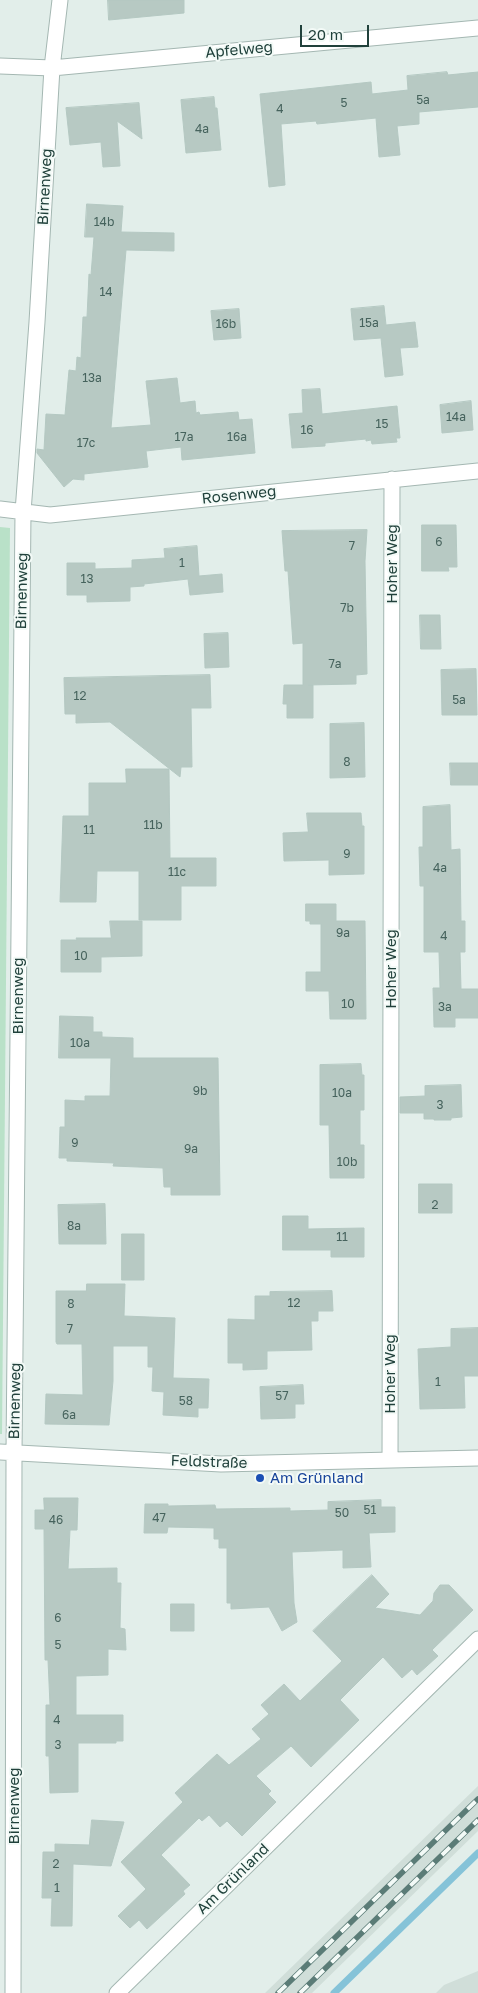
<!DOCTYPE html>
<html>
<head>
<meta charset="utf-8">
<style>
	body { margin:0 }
	#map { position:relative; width:478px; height:1993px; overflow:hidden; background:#e2eeea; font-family:"Golos Text",sans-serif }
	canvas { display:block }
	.scale { position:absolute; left:300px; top:25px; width:69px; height:22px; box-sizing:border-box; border:2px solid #20413b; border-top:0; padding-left:6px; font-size:15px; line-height:18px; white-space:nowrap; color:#20413b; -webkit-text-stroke:4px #f3faf7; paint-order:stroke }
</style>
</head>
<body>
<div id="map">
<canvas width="478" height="1993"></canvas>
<div class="scale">20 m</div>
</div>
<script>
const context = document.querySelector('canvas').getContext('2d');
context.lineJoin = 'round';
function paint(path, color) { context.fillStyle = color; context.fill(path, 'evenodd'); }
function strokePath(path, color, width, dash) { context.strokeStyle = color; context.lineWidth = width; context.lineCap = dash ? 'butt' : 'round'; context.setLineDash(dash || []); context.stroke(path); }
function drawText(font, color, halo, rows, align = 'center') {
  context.font = font + ' "Golos Text",sans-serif'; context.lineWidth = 4; context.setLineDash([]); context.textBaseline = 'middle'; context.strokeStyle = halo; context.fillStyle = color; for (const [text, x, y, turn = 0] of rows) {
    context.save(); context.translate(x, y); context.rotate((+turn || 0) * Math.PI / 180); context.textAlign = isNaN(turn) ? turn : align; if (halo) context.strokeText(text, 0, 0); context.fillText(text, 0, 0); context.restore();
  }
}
paint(new Path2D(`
	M478,1786V1831L312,1993H265Z
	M478,1971V1993H436L444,1985Z`), '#d0ded9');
paint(new Path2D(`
	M0,527L10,528L2,1434H0Z`), '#b9e1c8');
strokePath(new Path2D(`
	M334,1993L478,1853`), '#85c3d8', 7);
const building = new Path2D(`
	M108,0H184V13L109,20Z
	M447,72L448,75L478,72V107L419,112V124L397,126L400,155L379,157L376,118L317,124L316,121L281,124L285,185L269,187L260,94L371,82L372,94L408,90L407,76Z
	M214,97L215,108H217L221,150L186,153L181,100Z
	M139,103L142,139L117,121L120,166L103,167L101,142L70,145L66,108Z
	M87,204L123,206L121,232L174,233V251L126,250L111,428L151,425L146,381L177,378L180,403L195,401L196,413L199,412L200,415L238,412L239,420L252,419L255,453L182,460L181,447L146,451L148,467L84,474V480L73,479L64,487L37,453V449L44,450L46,414L65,415L69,370L76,371L77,357L81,358L83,317H87L89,274L91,275L94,237H85Z
	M384,306L386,325L415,322L418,347L400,348L403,375L385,377L381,338L354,340L351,309Z
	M239,309L241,338L214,340L211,311Z
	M320,389L322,414L397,406L400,438H396L397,442L372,444L371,440L366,441V439L325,443V446L292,448L289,414L303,413L302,390Z
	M471,401L473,430L442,433L440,405Z
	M422,525H456L457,567H448L449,571H422Z
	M367,530L365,561L367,674L356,675V684L308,685H313V718H287V704H283L284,685H303V643L293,644L288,571H285L282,531Z
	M197,546L199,576L222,574L223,592L190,595L188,579L144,584V586L130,587V601L87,602V595H67V563H95V569L132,568V560L165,558L164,549Z
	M420,615H440L441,649H421Z
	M228,633L229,667L205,668L204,634Z
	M476,669L477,715H442L441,670Z
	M210,675L211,708H191L192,767H181L180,777L110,722L76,723V714H65L64,678Z
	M364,723L365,777L330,778V724Z
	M450,763H478V785H451Z
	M126,769H169L170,858H216V886H181V920H139V871H97L96,902H60L63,816H89V783H126Z
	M450,805L451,850L460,849L461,921H465V952H460L461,989H478V1018H455V1027H434L433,988H440L439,952H424V886H420L419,847H423V807Z
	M307,813H361L362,826H364V874L329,875V860L284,861L283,833L308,832Z
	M306,904H336V921H365L366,1019H330L329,991H306V972H321V924H310V921H306Z
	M110,921H142V956L101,957V972H61V940H77L76,938H111Z
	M60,1016L93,1017V1032H102V1037L133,1038V1058H218L220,1195H171V1187H164L163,1168L113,1166L114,1163L67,1161V1158H59L60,1127H65V1100L85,1101V1096H110L111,1058H59Z
	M361,1064L362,1075H364V1110H360V1145H364V1178H330L329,1125H320V1065Z
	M461,1085L462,1117L451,1118V1120H434V1119H424V1113H400V1097L425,1096V1086Z
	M419,1184H452V1213H419Z
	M105,1204L106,1244H59L58,1205Z
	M283,1216H308V1229L364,1228V1257H331V1250H283Z
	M122,1234H144V1280H122Z
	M87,1284H125L124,1316L175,1318L173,1378L209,1379L208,1408H198V1417L163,1415L164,1392L152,1391L153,1367H148V1346H113V1381L109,1425L45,1424L46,1394L83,1395L82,1344H57L56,1342V1291H86Z
	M332,1291L333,1311H318V1321H311L312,1350L267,1351V1369L243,1370V1363H228V1319L255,1320V1296H270V1292Z
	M478,1328V1376H464L465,1408L420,1409L418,1349L451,1347V1329Z
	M303,1385L304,1404H295V1418L261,1419L260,1387Z
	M44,1498H78L77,1530H70L68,1569L117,1568V1583H121L120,1628L125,1629L126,1650L108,1649V1675L76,1676V1715H123V1741H116V1743H78V1792L50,1793L49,1756H46V1705H50L48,1660H45L44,1529H35V1510H44Z
	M381,1500V1507H395V1532L369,1533L371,1567L343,1568V1550L292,1552L294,1603L297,1622L282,1631L269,1607L231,1609V1603H227V1548H219V1539H214V1528L168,1527L167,1533H144L145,1504H168V1506L215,1505L216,1509L290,1508V1511L328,1510V1502Z
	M372,1575L389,1594L375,1608L420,1615L433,1601L434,1593L440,1585H449L473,1610L432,1650L438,1656L417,1675L412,1669L402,1678L383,1657L340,1700L359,1720L311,1767L291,1746L256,1776L271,1791L268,1794L276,1802L242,1836L227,1821L220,1827L209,1815L202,1821L199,1818L161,1855L190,1885L183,1891L185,1894L147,1929L139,1920L130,1928L118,1916L146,1889L121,1862L183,1802L175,1793L217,1754L229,1765L261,1739L252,1729L269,1714L261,1705L284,1684L300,1701L342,1661L313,1631Z
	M171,1604H194V1631H171Z
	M92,1820L124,1822L111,1866L73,1864L72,1926H51L52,1898H42L43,1852H55V1844L89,1845Z`);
paint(building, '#b7c9c3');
strokePath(building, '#b4c8c2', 1);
const minor = new Path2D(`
	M0,66L52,68L478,28
	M0,509L50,515L478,471
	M0,1452L221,1464L478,1458
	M390,1460L392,479
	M13,1993L14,1452L23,512L37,322L52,68L60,0
	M117,1993L478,1639`);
strokePath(minor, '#a4b7b2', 17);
strokePath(minor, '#fff', 15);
const rail = new Path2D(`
	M278,1993L478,1799
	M300,1993L478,1820`);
strokePath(rail, '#5b7c77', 5.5);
strokePath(rail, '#f3faf7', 4, [11]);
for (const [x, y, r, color] of [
	[260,1478,5,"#1a4fb4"]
]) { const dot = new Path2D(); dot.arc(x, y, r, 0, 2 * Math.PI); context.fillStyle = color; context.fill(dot); strokePath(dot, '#f3faf7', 2); }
drawText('12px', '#46635d', null, [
	["5a",423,100],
	["5",344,103],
	["4",280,109],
	["4a",202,129],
	["14b",104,222],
	["14",106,292],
	["15a",369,323],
	["16b",226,324],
	["13a",92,378],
	["14a",456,417],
	["15",382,424],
	["16",307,430],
	["17a",184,437],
	["16a",237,437],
	["17c",86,443],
	["6",439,542],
	["7",352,546],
	["1",182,563],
	["13",87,579],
	["7b",347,608],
	["7a",335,664],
	["12",80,696],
	["5a",459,700],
	["8",347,762],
	["11b",153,825],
	["11",89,830],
	["9",347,854],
	["4a",440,868],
	["11c",177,872],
	["9a",343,933],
	["4",444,936],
	["10",81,956],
	["10",348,1004],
	["3a",445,1007],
	["10a",80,1043],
	["9b",200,1091],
	["10a",342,1093],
	["3",440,1105],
	["9",75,1143],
	["9a",191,1149],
	["10b",347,1162],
	["2",435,1205],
	["8a",74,1226],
	["11",342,1237],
	["12",294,1303],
	["8",71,1304],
	["7",70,1329],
	["1",438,1382],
	["57",282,1396],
	["58",186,1401],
	["6a",69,1415],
	["51",370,1510],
	["50",342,1513],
	["47",159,1518],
	["46",56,1520],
	["6",58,1618],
	["5",58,1645],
	["4",57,1720],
	["3",58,1745],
	["2",56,1864],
	["1",57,1888]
]);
drawText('15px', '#20413b', '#f3faf7', [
	["Apfelweg",239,50,-5],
	["Birnenweg",45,187,-87],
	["Rosenweg",239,495,-6],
	["Hoher Weg",392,564,-90],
	["Birnenweg",22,591,-89],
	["Hoher Weg",391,969,-90],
	["Birnenweg",18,996,-90],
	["Hoher Weg",390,1374,-90],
	["Birnenweg",15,1401,-89],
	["Feldstraße",209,1462,2],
	["Birnenweg",14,1806,-90],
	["Am Grünland",233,1879,-44]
]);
drawText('15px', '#164399', '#f3faf7', [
	["Am Grünland",270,1478]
], 'left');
</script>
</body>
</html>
